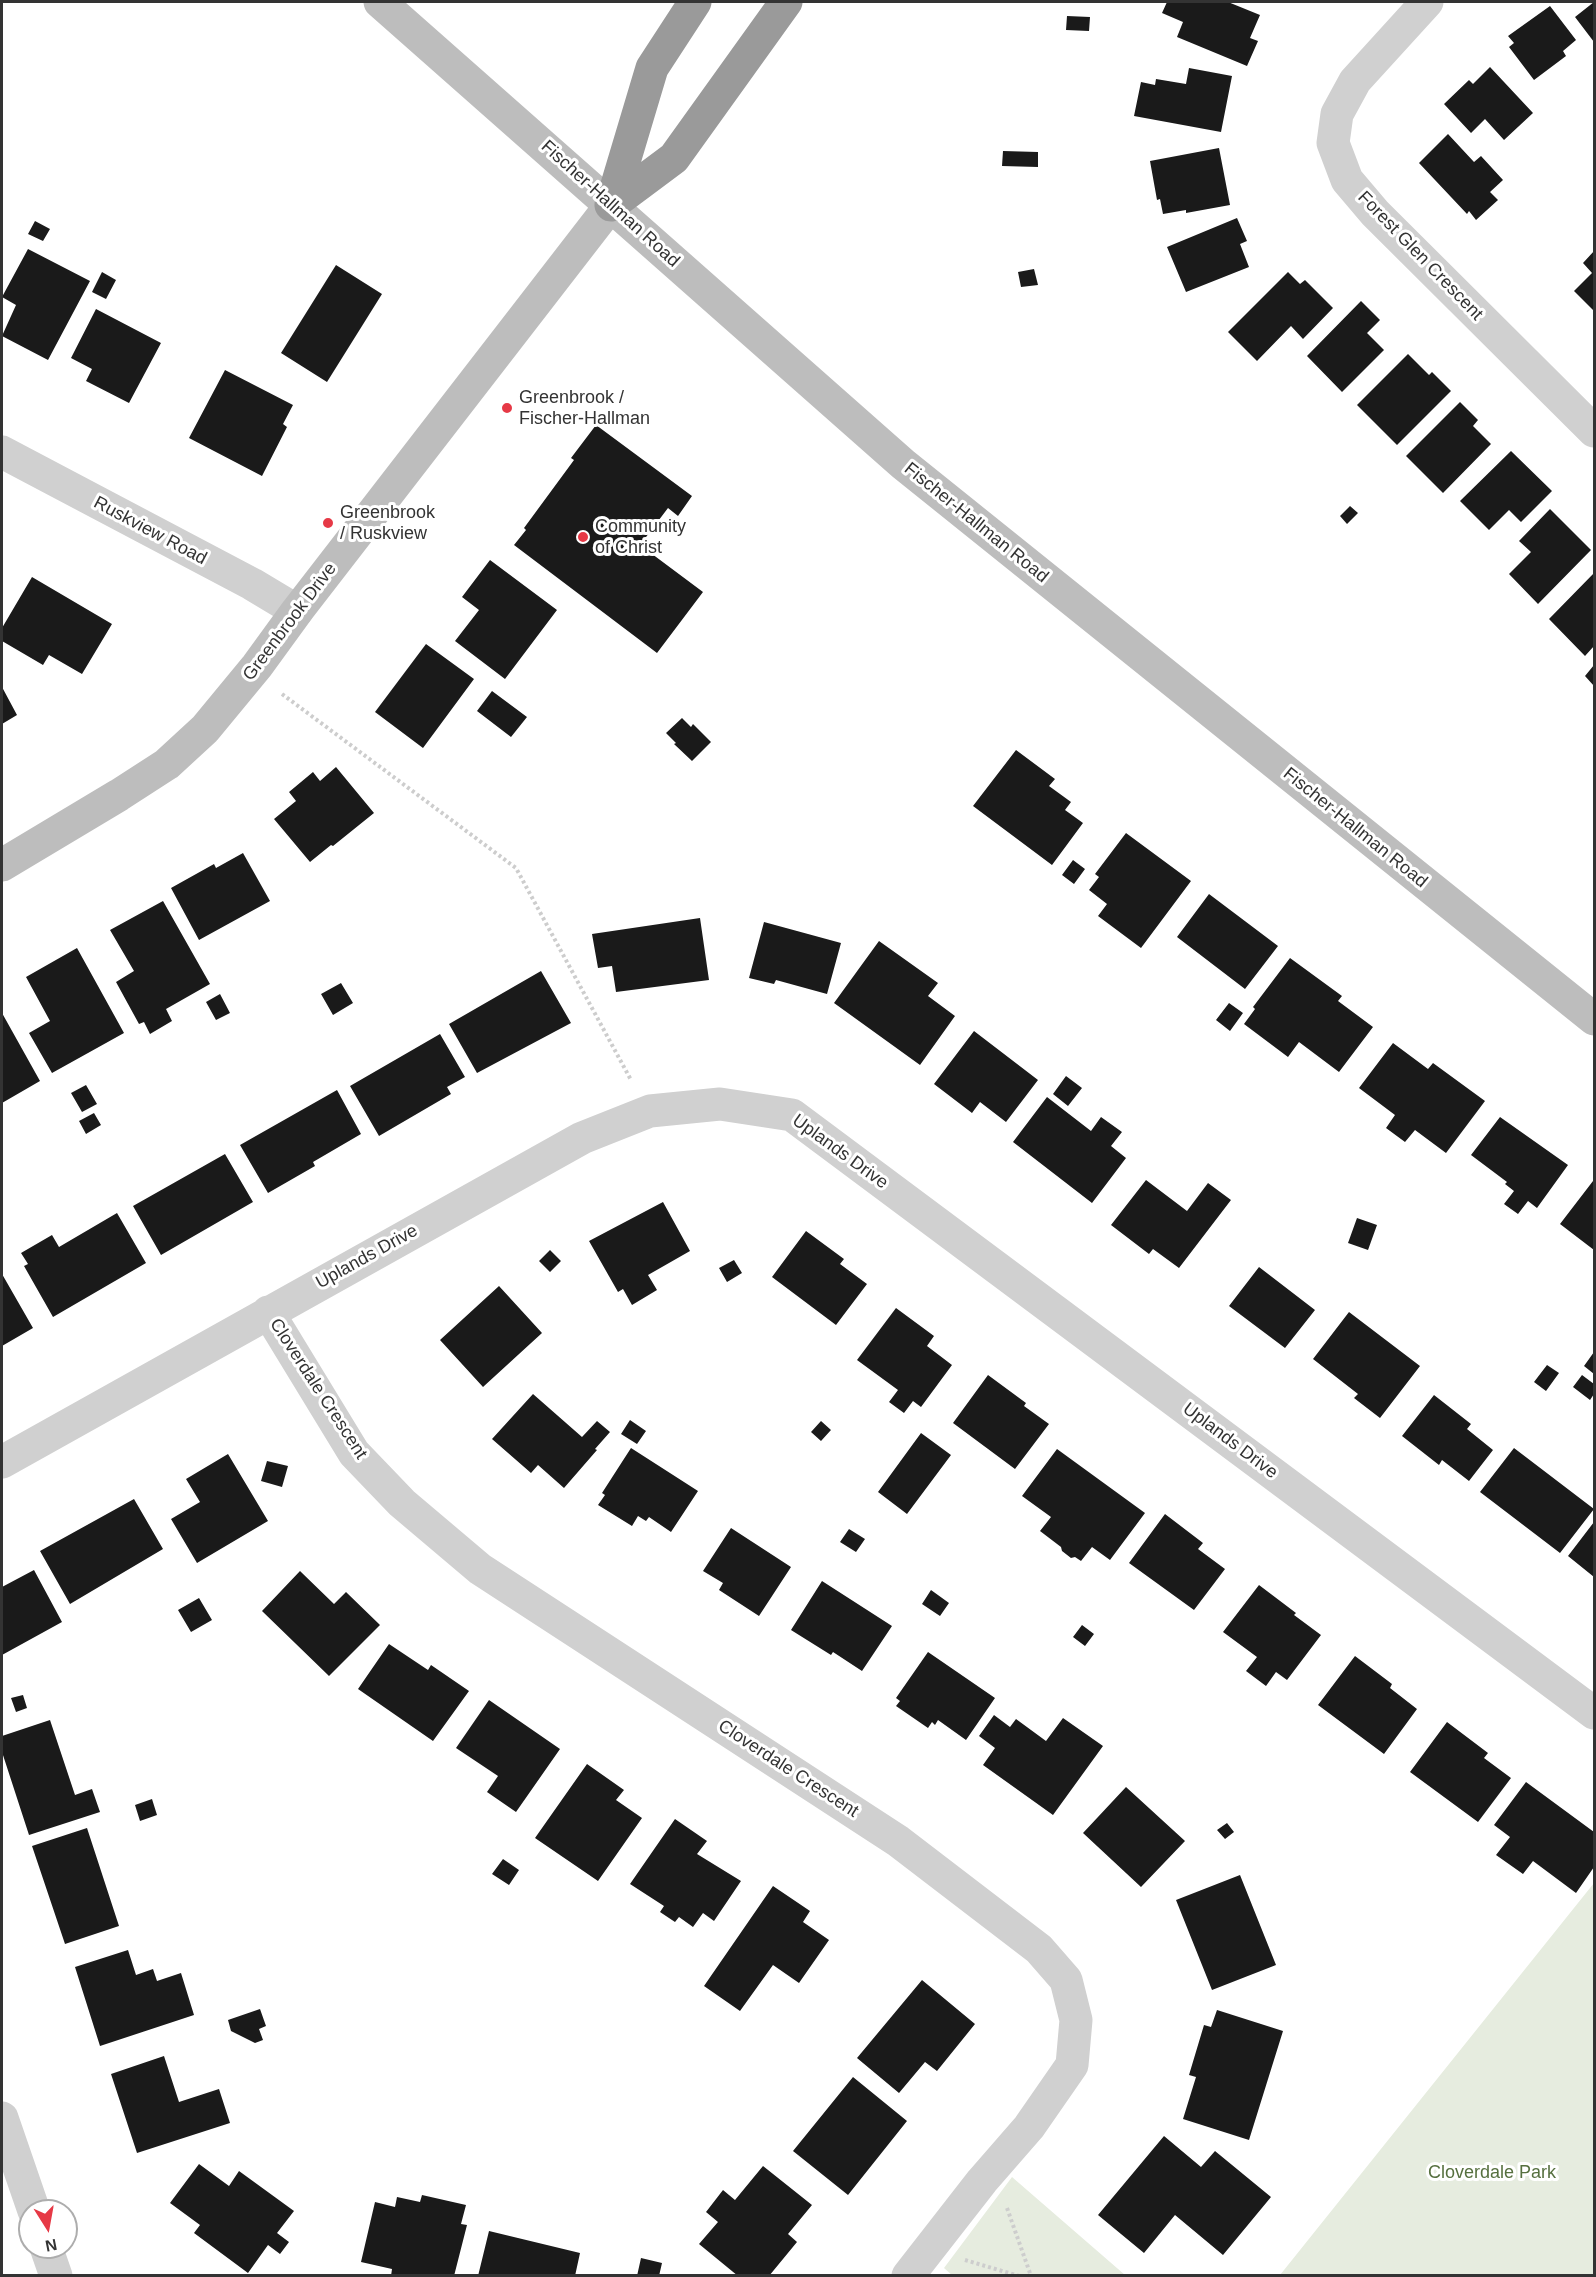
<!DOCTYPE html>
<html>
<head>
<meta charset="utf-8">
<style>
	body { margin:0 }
	#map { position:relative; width:1596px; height:2277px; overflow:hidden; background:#fff; font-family:Helvetica,sans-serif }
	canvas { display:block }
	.frame { position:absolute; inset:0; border:3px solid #333; pointer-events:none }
	.north { position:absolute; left:18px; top:2199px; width:60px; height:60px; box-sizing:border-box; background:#fff; border:2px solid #adadad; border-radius:50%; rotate:169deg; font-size:16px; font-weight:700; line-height:24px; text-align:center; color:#333 }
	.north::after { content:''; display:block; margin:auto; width:21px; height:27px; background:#e63946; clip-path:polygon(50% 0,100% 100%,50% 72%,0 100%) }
</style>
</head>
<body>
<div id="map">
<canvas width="1596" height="2277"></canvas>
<div class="frame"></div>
<div class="north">N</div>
</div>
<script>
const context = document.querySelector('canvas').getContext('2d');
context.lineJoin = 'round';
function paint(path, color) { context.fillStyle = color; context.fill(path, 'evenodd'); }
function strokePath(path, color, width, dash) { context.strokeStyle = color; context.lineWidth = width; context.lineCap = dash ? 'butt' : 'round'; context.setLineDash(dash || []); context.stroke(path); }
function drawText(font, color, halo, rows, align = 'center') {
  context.font = font + ' Helvetica,sans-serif'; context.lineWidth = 6; context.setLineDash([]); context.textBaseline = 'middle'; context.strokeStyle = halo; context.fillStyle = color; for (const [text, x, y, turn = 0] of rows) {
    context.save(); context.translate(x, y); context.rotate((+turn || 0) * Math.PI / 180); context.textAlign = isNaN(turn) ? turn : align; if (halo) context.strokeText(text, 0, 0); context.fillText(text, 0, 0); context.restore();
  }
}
paint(new Path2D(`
	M1594,1883V2275H1280Z
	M1012,2177L1125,2275L953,2276L944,2268Z`), '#e6ecdf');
paint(new Path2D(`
	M1167,2H1228L1260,15L1250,38L1258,41L1247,66L1177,37L1183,22L1162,13Z
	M1594,2V42L1575,17Z
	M1550,6L1576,40L1563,51L1566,56L1534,80L1509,47L1514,43L1508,36Z
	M1067,16L1090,17L1089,31L1066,30Z
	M1490,67L1533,113L1504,140L1485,119L1471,133L1444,104L1469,80L1473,84Z
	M1189,68L1232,76L1221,132L1134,116L1141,82L1155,85L1156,79L1186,84Z
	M1448,134L1474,162L1481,156L1503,180L1490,192L1498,200L1476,220L1469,211L1467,214L1419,163Z
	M1219,148L1230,205L1186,213V210L1163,214L1160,199L1157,200L1150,161Z
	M1003,151L1038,152V167L1002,166Z
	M1237,218L1247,241L1240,244L1249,267L1186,292L1167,247Z
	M35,221L50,229L43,241L28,234Z
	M28,249L90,281L48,360L2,336L16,305L2,297Z
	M1594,251V311L1574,291L1592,273L1583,263Z
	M336,265L382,294L327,382L281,353Z
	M1034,269L1038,285L1021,287L1018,272Z
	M102,272L116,280L106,299L92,292Z
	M1288,272L1300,284L1305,280L1333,308L1303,339L1291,326L1257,361L1228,332Z
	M1361,301L1380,320L1367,333L1384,350L1342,392L1307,356Z
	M96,309L161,343L129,403L86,381L92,369L71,358Z
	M1408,354L1429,375L1432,372L1451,391L1397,445L1357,405Z
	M225,370L293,405L283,424L287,427L262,476L189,438Z
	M1460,402L1478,420L1473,426L1491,444L1443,493L1406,456Z
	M596,425L692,496L678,516L668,508L640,545L703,592L657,653L514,545L526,530L524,528L574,460L571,458Z
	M1511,451L1552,491L1521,522L1509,510L1489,530L1460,501Z
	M1350,506L1358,513L1347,524L1340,516Z
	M1550,509L1591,550L1538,604L1509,574L1531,552L1519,541Z
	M490,560L557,610L505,679L455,641L479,610L462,597Z
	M1594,573V646L1585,656L1549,619Z
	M32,577L112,624L82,674L49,655L43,665L2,641V628Z
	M426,644L474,679L423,748L375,712Z
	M1594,665V686L1585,676Z
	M2,687L17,715L2,724Z
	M492,691L527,717L511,737L477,711Z
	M682,718L691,727L693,724L711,742L692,761L674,744L676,743L666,733Z
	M1016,750L1055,779L1049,786L1071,802L1065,810L1083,823L1052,865L973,806Z
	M336,767L374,813L333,846L331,845L310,862L274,819L296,801L289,792L313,772L320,781Z
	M1126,833L1191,881L1141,948L1098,916L1107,904L1089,890L1099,877L1095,874Z
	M243,853L270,901L199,940L171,888L214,864L216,868Z
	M1073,860L1085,869L1074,884L1062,875Z
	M1209,894L1278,946L1245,989L1177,937Z
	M163,901L210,984L166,1009L172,1021L150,1034L144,1022L139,1024L116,982L134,971L110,930Z
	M700,918L709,980L616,992L612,966L598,968L592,934Z
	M764,922L841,943L827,994L776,980L774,984L749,978Z
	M879,941L938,983L928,996L955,1016L920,1065L834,1003Z
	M77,948L124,1033L52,1073L29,1033L50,1021L26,977Z
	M1290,958L1342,996L1338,1001L1373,1027L1339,1072L1299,1042L1288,1057L1244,1024L1255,1009L1253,1007Z
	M541,971L571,1023L477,1073L449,1024Z
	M341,983L353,1003L333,1015L321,994Z
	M220,994L230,1013L216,1020L206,1002Z
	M1229,1003L1243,1013L1230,1031L1216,1020Z
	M2,1013L40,1081L2,1103Z
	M974,1031L1038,1080L1006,1122L980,1102L972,1113L934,1084Z
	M440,1034L465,1077L447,1087L451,1094L379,1136L350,1086Z
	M1393,1043L1428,1069L1433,1063L1485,1101L1446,1153L1415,1130L1405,1142L1386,1128L1395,1115L1359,1088Z
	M1066,1076L1082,1088L1068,1106L1053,1094Z
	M86,1085L97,1104L82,1112L71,1093Z
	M337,1090L361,1134L313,1162L315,1166L268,1193L240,1145Z
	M1047,1097L1091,1131L1101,1117L1122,1132L1111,1146L1126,1158L1092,1203L1013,1142Z
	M94,1113L101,1125L86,1134L79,1121Z
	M1500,1117L1568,1165L1537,1208L1528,1201L1518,1214L1504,1204L1514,1191L1505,1184L1507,1182L1471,1155Z
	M225,1154L253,1202L161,1255L133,1206Z
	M1146,1180L1187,1211L1208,1183L1231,1200L1179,1268L1153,1249L1149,1254L1111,1225Z
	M1593,1181L1594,1182V1250L1560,1224Z
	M663,1202L690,1251L648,1275L657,1290L632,1305L623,1289L618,1292L589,1241Z
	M117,1213L146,1263L53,1317L24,1266L28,1264L21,1253L52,1235L59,1247Z
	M1357,1218L1377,1225L1368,1250L1348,1243Z
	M806,1231L844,1259L840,1264L867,1284L836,1325L772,1277Z
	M550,1250L561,1261L550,1272L539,1261Z
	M734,1260L742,1273L727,1282L719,1268Z
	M1259,1267L1315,1310L1285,1348L1229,1306Z
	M2,1274L33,1328L2,1346Z
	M499,1286L542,1333L483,1387L440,1340Z
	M896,1308L934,1336L927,1346L952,1365L921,1407L913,1401L904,1413L889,1402L898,1390L857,1360Z
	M1349,1312L1420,1366L1380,1418L1354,1398L1358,1394L1313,1359Z
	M1594,1352V1374L1584,1366Z
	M1547,1365L1559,1373L1546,1391L1534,1382Z
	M988,1375L1026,1403L1024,1406L1049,1424L1015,1469L953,1423Z
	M1582,1375L1594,1384V1394L1590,1400L1573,1387Z
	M533,1394L582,1437L597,1421L610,1432L595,1449L597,1450L564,1488L538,1465L531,1473L492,1439Z
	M1434,1395L1471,1424L1467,1429L1493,1450L1469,1481L1442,1460L1439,1465L1402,1436Z
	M630,1420L646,1431L637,1444L621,1434Z
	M821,1421L831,1430L821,1441L811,1432Z
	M921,1433L951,1455L907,1514L878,1492Z
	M631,1448L698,1491L671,1532L649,1517L646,1521L638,1516L632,1526L598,1505L605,1495L602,1493Z
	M1514,1448L1594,1509L1560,1553L1480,1492Z
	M1057,1449L1145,1513L1110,1560L1092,1547L1081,1561L1075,1557L1071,1558L1062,1551L1061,1547L1040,1531L1051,1517L1022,1496Z
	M228,1454L268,1521L197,1563L171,1519L200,1502L186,1479Z
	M267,1461L288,1466L282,1487L261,1481Z
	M134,1499L163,1549L70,1604L40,1551Z
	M1165,1514L1203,1543L1198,1549L1225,1569L1194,1610L1129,1563Z
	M1594,1522V1577L1568,1556Z
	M731,1528L791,1567L759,1616L719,1590L723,1583L703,1571Z
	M849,1529L865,1539L856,1552L840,1542Z
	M34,1570L62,1622L2,1655V1587Z
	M300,1571L334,1604L346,1592L380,1625L329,1676L262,1611Z
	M822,1581L892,1626L862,1671L833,1652L831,1655L791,1630Z
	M1259,1585L1296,1613L1294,1615L1321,1635L1287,1680L1276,1672L1266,1686L1246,1671L1257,1657L1223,1632Z
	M931,1590L949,1603L940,1616L922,1604Z
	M199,1598L212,1620L191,1632L178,1610Z
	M1082,1625L1094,1634L1085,1646L1073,1637Z
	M389,1644L428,1670L431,1665L469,1691L433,1741L358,1689Z
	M928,1652L995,1698L966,1740L938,1720L935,1725L932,1722L928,1728L896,1706L900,1701L896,1698Z
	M1355,1656L1392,1684L1390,1688L1417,1709L1384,1754L1318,1705Z
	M23,1695L27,1708L16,1712L11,1698Z
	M489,1700L560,1749L516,1812L487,1792L498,1776L456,1748Z
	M994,1715L1010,1727L1016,1719L1046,1741L1063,1718L1103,1746L1053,1815L983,1765L995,1748L979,1736Z
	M50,1720L75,1795L92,1789L100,1812L29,1835L2,1752V1736Z
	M1447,1722L1488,1753L1484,1758L1511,1778L1478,1822L1410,1772Z
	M587,1764L624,1790L616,1800L642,1818L598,1881L535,1838Z
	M1526,1782L1594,1832V1867L1576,1893L1533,1861L1523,1874L1496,1855L1510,1837L1494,1825Z
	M1126,1787L1185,1841L1141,1887L1083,1833Z
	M152,1799L157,1815L140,1821L135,1805Z
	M675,1819L707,1841L697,1854L741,1881L714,1921L703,1913L693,1927L679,1917L675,1922L660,1912L664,1906L630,1884Z
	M1227,1823L1234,1832L1225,1839L1217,1830Z
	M87,1828L119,1926L65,1944L32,1846Z
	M503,1859L519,1870L509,1885L492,1874Z
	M1240,1875L1276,1965L1212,1990L1176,1900Z
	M773,1886L810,1911L803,1922L829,1940L799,1983L773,1965L740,2011L704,1986Z
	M128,1950L136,1975L153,1969L157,1981L181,1973L194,2015L100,2046L75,1967Z
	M922,1980L975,2024L937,2071L925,2062L899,2093L857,2058Z
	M260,2009L266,2026L259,2029L263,2040L255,2043L231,2031L228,2020Z
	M1217,2010L1283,2031L1249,2140L1183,2119L1196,2077L1189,2075L1204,2025L1211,2027Z
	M164,2056L179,2102L219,2089L230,2123L137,2153L111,2074Z
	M853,2077L907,2121L848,2195L793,2151Z
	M1164,2136L1201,2167L1215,2151L1271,2197L1223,2255L1175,2215L1144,2253L1098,2215Z
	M199,2164L229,2186L239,2171L294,2211L277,2233L289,2242L280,2254L268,2245L248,2273L194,2233L200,2225L170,2203Z
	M763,2166L812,2205L788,2234L797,2242L769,2276H738L699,2244L718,2222L706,2212L723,2190L735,2200Z
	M422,2195L466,2205L461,2224L467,2225L454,2276H391L392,2269L361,2262L375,2202L395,2207L397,2197L420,2202Z
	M489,2231L580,2253L575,2276H478Z
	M641,2258L662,2263L659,2276H637Z`), '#1a1a1a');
strokePath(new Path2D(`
	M282,694L516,868L631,1080
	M1007,2208L1031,2276
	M965,2260L1019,2276`), '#cdcdcd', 4, [3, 3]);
strokePath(new Path2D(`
	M1427,2L1355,81L1337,114L1333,143L1347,180L1375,213L1594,431
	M2,452L252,584L297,611
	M268,1312L354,1453L402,1503L480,1569L898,1841L1039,1949L1066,1980L1076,2020L1072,2065L1029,2127L982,2181L908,2276
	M2,1462L582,1138L650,1111L720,1104L792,1115L1594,1713
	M2,2118L34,2211
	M46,2247L56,2276`), '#d0d0d0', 33);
strokePath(new Path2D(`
	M380,2L903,464L1594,1019
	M2,865L119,795L167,764L205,729L257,666L297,611L611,205`), '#bdbdbd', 33);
strokePath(new Path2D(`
	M611,205L674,158L786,2
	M611,205L652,68L695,2`), '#9a9a9a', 33);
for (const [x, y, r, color] of [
	[507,408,6,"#e63946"],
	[328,523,6,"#e63946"],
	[583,537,6,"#e63946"]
]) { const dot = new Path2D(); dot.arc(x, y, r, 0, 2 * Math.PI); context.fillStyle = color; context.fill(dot); strokePath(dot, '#fff', 2); }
drawText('18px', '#333', '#fff', [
	["Fischer-Hallman Road",610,204,42],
	["Forest Glen Crescent",1420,256,46],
	["Fischer-Hallman Road",976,523,39],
	["Ruskview Road",150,531,28],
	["Greenbrook Drive",290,622,-53],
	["Fischer-Hallman Road",1355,828,39],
	["Uplands Drive",840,1152,36],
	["Uplands Drive",367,1257,-29],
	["Cloverdale Crescent",318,1389,57],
	["Uplands Drive",1230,1441,37],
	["Cloverdale Crescent",788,1769,33]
]);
drawText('18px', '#333', '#fff', [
	["Greenbrook /",519,398],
	["Fischer-Hallman",519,419],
	["Greenbrook",340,513],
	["/ Ruskview",340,534],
	["Community",595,527],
	["of Christ",595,548]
], 'left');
drawText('18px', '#56703f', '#fff', [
	["Cloverdale Park",1492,2173]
]);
</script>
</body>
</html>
